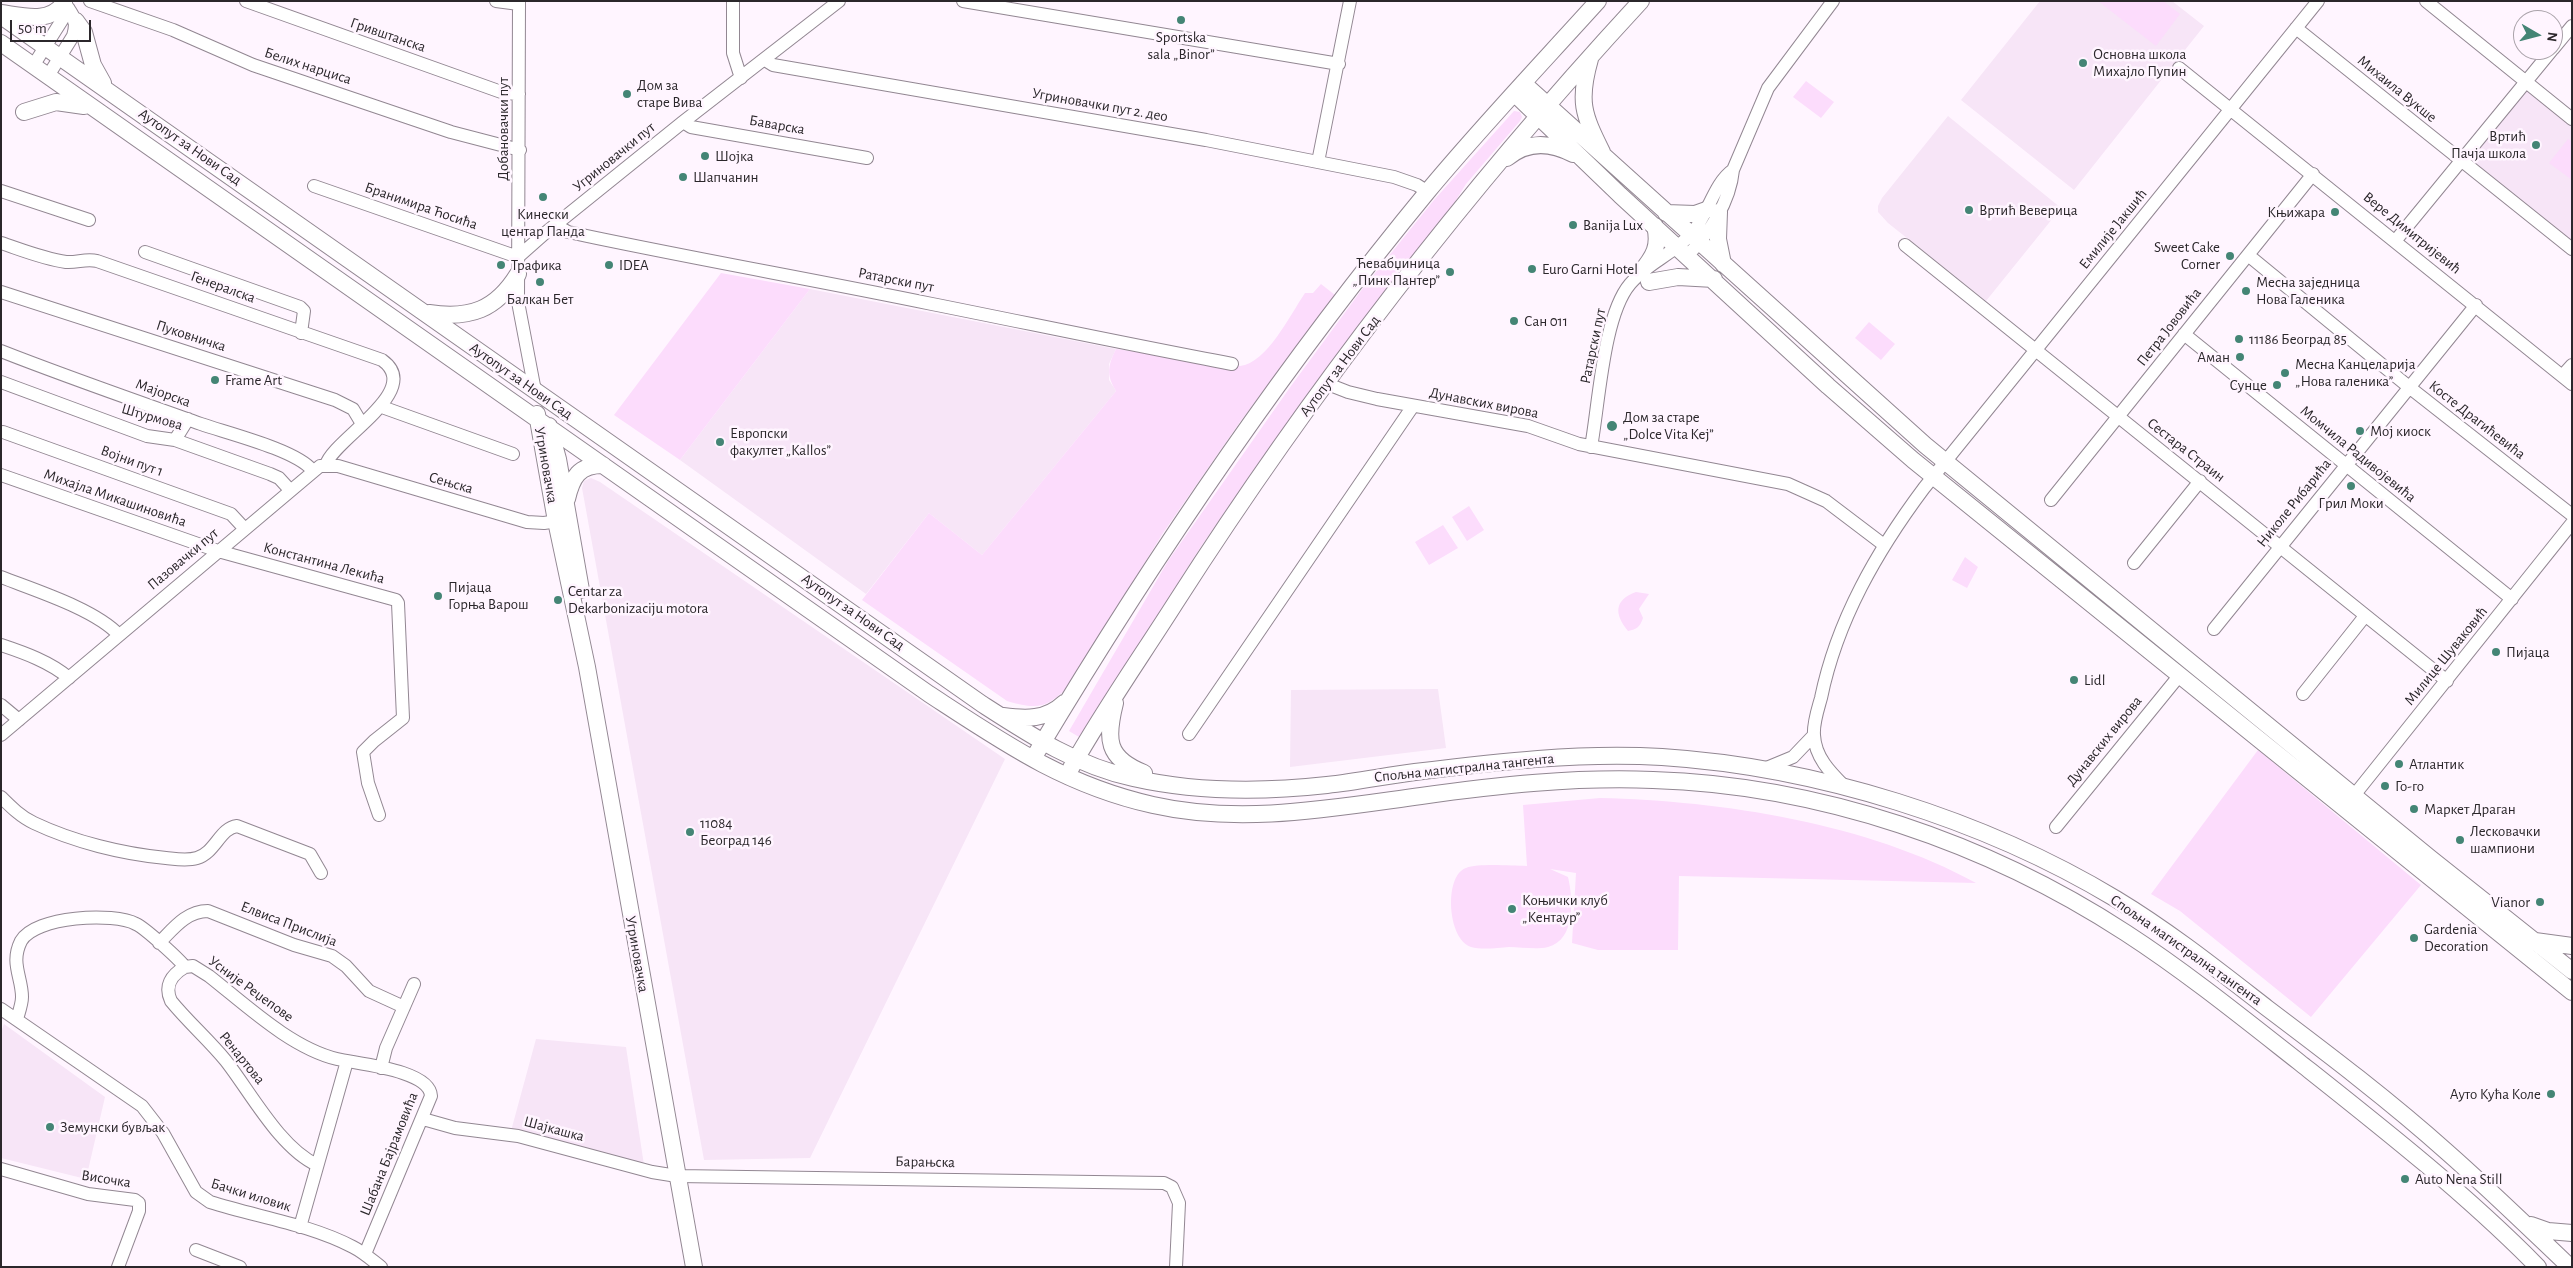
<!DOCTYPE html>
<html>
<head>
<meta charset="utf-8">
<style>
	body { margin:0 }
	#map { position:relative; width:2573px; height:1268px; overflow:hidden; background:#fff5ff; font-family:"Alegreya Sans",sans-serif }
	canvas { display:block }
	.frame { position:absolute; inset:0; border:2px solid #2b272b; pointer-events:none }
	.north { position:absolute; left:2513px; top:10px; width:50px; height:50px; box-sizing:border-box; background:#fff5ff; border:1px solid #aaa3aa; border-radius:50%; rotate:98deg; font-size:14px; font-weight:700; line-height:20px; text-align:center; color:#2b272b }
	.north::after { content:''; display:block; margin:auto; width:18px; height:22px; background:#448575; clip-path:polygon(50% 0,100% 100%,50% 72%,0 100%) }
	.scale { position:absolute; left:10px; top:20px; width:81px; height:22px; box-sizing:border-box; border:2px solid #2b272b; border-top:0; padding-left:6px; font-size:15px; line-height:18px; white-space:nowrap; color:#2b272b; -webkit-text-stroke:4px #fff5ff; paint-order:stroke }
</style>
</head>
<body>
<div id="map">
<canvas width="2573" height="1268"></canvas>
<div class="frame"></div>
<div class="north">N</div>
<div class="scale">50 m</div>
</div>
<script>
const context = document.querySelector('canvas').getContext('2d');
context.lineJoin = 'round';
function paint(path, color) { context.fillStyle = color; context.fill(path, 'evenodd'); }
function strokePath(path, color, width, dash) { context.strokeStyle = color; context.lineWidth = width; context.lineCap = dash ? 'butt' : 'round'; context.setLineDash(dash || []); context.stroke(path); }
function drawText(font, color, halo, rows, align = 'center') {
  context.font = font + ' "Alegreya Sans",sans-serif'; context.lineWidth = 5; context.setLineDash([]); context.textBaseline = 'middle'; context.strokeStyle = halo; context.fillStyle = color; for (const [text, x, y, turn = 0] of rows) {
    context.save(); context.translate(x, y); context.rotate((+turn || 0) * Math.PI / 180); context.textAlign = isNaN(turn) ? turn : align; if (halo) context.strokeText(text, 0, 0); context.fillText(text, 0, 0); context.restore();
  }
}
paint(new Path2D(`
	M2040,1H2172L2204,26L2074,190L1961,100Z
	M2526,82L2572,119V249L2461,161Z
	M1948,116L2061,208L1986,301L1888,223L1878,212V206L1882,198Z
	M810,289L1116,349L1109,364V380L1116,391L982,555L929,513L866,594L680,460Z
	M591,478L600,482L1005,759L810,1158L704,1160L582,488L584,481Z
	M1438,689L1446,748L1290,767L1291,690Z
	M4,1024L105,1097L86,1179L1,1158V1032Z
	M536,1039L626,1047L644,1165L511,1131Z`), '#f7e5f7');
paint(new Path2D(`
	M2098,1H2163L2180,14L2156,46Z
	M1806,81L1834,102L1821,118L1793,97Z
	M1514,111L1520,112L1522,117L1520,121L1466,184L1448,213L1380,299L1259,462L1200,548L1085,729L1079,737L1069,731L1168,561L1291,386L1363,288L1434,200Z
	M2568,139L2572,142V180L2549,163Z
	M721,273L810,289L680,460L614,415Z
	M1321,284L1335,295L1240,422L1163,533L1069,686C1047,708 1038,710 1007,701L862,600L929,513L982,555L1116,391C1106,375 1108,365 1116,349L1240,366C1267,363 1290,315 1305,293H1313Z
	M1869,322L1895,344L1881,360L1855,338Z
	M1469,506L1484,530L1467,541L1452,517Z
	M1443,525L1458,548L1429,565L1415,542Z
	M1965,557L1978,567L1967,588L1952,580Z
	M1636,592L1649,594L1639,609L1643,618C1640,627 1637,629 1628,631C1614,614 1614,600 1636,592Z
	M2258,750L2421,885L2311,1017L2180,911L2151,894Z
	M1600,798C1723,801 1867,823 1976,883L1679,876L1678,950H1598L1572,943L1576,873L1550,869L1568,877C1573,898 1576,940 1548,947C1536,950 1521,947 1509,947C1498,948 1481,950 1471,947C1447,939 1444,875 1466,868C1479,863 1512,866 1527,866L1523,805Z`), '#fcdcfc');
const minor = new Path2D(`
	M90,1L173,30L253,65L451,132L520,150
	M246,1L504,93L519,94
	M496,1L519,4
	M519,1L518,302L535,391
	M733,1V53L741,78
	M963,1L1339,64
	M2426,1L2572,119
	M2296,28L2572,249
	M2553,49L2572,26
	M765,60L773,65L1206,140L1394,177L1417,185L1428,192
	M33,66L69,9
	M2179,68L2572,384
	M48,76L73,36C78,20 73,14 63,1
	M683,122L691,127L867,158
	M1318,162L1350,1
	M314,186L518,257
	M1,191L89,220
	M555,225L568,232C689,258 811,279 932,304C1032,324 1131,345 1232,364
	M2396,240L2552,50
	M1,243C22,250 44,259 66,262C77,263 86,258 97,261L382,360C425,391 333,439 326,465
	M1905,245L2447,681
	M145,252L300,307L304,311L301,333
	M2248,255L2409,387L2572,515
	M1687,256C1709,234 1730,202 1733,170L1768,88L1833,1
	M518,257L544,234L683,122L839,1
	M1,292L335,400L353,409L362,424
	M2184,334L2512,599
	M1,351C67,377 134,400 201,424C227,433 296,450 312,470
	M2562,376L2572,365
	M1,382L147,436L175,440L270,474L279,478L290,490
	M1325,383L1348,392L1377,399L1528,426L1579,444L1788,484L1826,501L1884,545
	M382,407L513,454
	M3,432L231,514L244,528
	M175,440L188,419
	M1591,447C1599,404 1603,316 1630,284C1647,263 1674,254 1692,233C1708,215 1714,183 1733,170
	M1,475L218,551L396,600L398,603L403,718L374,741L363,752L368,783L379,815
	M2051,500L2313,174
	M2134,563L2200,481
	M1,577C34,590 95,609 119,635
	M2214,629L2476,305
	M1,645C25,653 50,662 69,678
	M2303,694L2365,616
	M1,705L19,720
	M1189,734L1413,406
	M1,735L320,466H338L527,522L544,523L564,520
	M1764,769L1793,757L1814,735
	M1844,786C1830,772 1815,757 1814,735C1813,723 1818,709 1821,698C1837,620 1877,551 1924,488L2318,1
	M1,797C11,807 21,817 34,823C74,842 123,854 166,858C176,859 187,861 197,858C215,853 220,828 237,826L310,854L321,873
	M2348,803L2572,523
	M2056,827L2179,676
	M159,943C173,929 186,911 208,911L294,945L332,956L346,966L369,991L404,1007
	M185,967C171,975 164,986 171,1001C188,1022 209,1040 226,1061C251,1093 280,1148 317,1165
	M1,1009L142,1106L163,1133L196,1192L210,1202C257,1217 309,1224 353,1247C363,1252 372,1260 381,1267
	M17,1019C19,1012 22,1004 22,997C22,977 10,963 21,941C35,916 114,912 136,924C145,928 179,959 185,967L193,966L209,976C246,1005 291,1048 337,1059C358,1064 430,1070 431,1096L365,1254
	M381,1068L386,1048L414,984
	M423,1119L455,1128L518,1136L652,1172L677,1176L1164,1183L1172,1187L1179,1203L1176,1267
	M1,1169L88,1194L135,1200L139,1203V1211L118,1267
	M300,1227L347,1061
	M196,1250L240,1267`);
const major = new Path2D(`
	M1,13C23,16 50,24 64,3
	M1,16L982,704C1030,735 1077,766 1133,778C1195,792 1264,792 1327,785C1356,782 1385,776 1415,772C1497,762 1579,752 1662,757C1816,767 1983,819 2116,899C2169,931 2218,970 2267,1008C2328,1054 2390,1101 2447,1152C2489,1189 2529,1228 2570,1267
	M76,21L84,32L93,65L103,83
	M1,43L929,694C1004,743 1064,785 1153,805C1241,825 1332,808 1421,796C1498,785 1574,777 1653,780C1819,785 1988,843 2126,933C2186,972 2243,1018 2299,1062C2381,1127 2464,1192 2538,1267
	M1590,59C1578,101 1583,114 1602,152
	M1523,83L1925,445L2430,858L2572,971
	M1514,93L1620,195L1828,386L1913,460L2572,992
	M24,112L56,102L84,106
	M1507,158C1527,141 1550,142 1573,154
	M1719,212L1718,239L1723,264
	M1666,213L1695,214L1709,209
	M1641,272C1654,256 1660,246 1655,226
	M1649,282L1678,277L1714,279
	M429,313C470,319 496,310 518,274
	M537,414L556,521L587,667L694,1267
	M549,426L558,459L581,590
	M567,499C572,477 579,465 603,465
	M1115,703C1106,739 1106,758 1144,773
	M1003,716C1026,719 1046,720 1064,703
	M1037,752C1154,556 1283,367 1428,191C1482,126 1541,64 1598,1
	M1071,768C1103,711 1141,657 1176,602C1313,388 1469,187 1641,1
	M2535,941L2572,946
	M2531,1225L2548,1231L2572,1233`);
strokePath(minor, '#928792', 14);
strokePath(major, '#928792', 18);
strokePath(minor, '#fff', 12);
strokePath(major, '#fff', 16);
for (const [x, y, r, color] of [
	[1181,20,5,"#448575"],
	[2083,63,5,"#448575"],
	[627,94,5,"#448575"],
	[2536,145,5,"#448575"],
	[705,156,5,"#448575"],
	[683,177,5,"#448575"],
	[543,197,5,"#448575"],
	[1969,210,5,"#448575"],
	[2335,212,5,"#448575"],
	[1573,225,5,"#448575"],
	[2230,256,5,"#448575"],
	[501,265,5,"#448575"],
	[609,265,5,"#448575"],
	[1532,269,5,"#448575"],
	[1450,272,5,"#448575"],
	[540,282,5,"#448575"],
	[2246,291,5,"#448575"],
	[1514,321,5,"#448575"],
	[2239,339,5,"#448575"],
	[2240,357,5,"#448575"],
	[2285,373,5,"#448575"],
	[215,380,5,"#448575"],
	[2277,385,5,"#448575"],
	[1612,426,6,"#448575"],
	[2360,431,5,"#448575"],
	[720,442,5,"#448575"],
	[2351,486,5,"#448575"],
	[438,596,5,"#448575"],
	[558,600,5,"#448575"],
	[2496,652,5,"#448575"],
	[2074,680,5,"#448575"],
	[2399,764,5,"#448575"],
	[2385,786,5,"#448575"],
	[2414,809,5,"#448575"],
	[690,832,5,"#448575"],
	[2460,840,5,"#448575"],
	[2540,902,5,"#448575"],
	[1512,909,5,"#448575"],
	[2414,938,5,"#448575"],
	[2551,1094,5,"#448575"],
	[50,1127,5,"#448575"],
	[2405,1179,5,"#448575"]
]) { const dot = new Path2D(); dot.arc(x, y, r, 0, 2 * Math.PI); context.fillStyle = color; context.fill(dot); strokePath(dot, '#fff5ff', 2); }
drawText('15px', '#2b272b', '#fff5ff', [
	["Гривштанска",388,35,19],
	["Белих нарциса",308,66,18],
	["Михаила Вукше",2397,89,39],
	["Угриновачки пут 2. део",1100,105,10],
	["Баварска",777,125,10],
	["Добановачки пут",503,129,-90],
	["Аутопут за Нови Сад",190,147,35],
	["Угриновачки пут",614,157,-39],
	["Бранимира Ћосића",421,206,19],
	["Емилије Јакшић",2113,229,-51],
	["Вере Димитријевић",2412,233,39],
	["Ратарски пут",896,280,11],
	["Генералска",223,287,20],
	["Петра Јововића",2169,327,-52],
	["Пуковничка",191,336,18],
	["Ратарски пут",1593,346,-78],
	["Аутопут за Нови Сад",1340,366,-53],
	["Аутопут за Нови Сад",521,381,35],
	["Мајорска",163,393,20],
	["Дунавских вирова",1484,403,11],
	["Штурмова",152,417,16],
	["Косте Драгићевића",2477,420,38],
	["Сестара Страин",2186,450,38],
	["Момчила Радивојевића",2358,454,39],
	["Војни пут 1",132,461,20],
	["Угриновачка",546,465,80],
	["Сењска",451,483,16],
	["Михајла Микашиновића",115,498,19],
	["Николе Рибарића",2294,503,-51],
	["Пазовачки пут",183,559,-40],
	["Константина Лекића",324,563,15],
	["Аутопут за Нови Сад",853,612,35],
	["Милице Шуваковић",2446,656,-51],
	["Дунавских вирова",2104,741,-51],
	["Спољна магистрална тангента",1464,768,-6],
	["Елвиса Прислија",289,924,21],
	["Спољна магистрална тангента",2186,950,35],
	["Угриновачка",637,954,80],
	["Усније Реџепове",251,989,36],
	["Ренартова",242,1058,51],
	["Шајкашка",554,1129,15],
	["Шабана Бајрамовића",389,1154,-68],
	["Барањска",925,1162,1],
	["Височка",106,1179,9],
	["Бачки иловик",251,1195,17]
]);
drawText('15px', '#2b272b', '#fff5ff', [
	["Sportska",1181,37,"center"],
	["sala „Binor”",1181,54,"center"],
	["Основна школа",2093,54],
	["Михајло Пупин",2093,71],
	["Дом за",637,85],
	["старе Вива",637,102],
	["Вртић",2526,136,"right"],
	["Пачја школа",2526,153,"right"],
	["Шојка",715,156],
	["Шапчанин",693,177],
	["Вртић Веверица",1979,210],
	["Књижара",2325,212,"right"],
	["Кинески",543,214,"center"],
	["центар Панда",543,231,"center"],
	["Banija Lux",1583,225],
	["Sweet Cake",2220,247,"right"],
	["Corner",2220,264,"right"],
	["Ћевабџиница",1440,263,"right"],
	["„Пинк Пантер”",1440,280,"right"],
	["Трафика",511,265],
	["IDEA",619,265],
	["Euro Garni Hotel",1542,269],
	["Месна заједница",2256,282],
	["Нова Галеника",2256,299],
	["Балкан Бет",540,299,"center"],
	["Сан 011",1524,321],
	["11186 Београд 85",2249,339],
	["Аман",2230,357,"right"],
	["Месна Канцеларија",2295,364],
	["„Нова галеника”",2295,381],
	["Frame Art",225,380],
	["Сунце",2267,385,"right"],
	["Дом за старе",1623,417],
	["„Dolce Vita Kej”",1623,434],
	["Мој киоск",2370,431],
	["Европски",730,433],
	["факултет „Kallos”",730,450],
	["Грил Моки",2351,503,"center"],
	["Пијаца",448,587],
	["Горња Варош",448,604],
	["Centar za",568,591],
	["Dekarbonizaciju motora",568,608],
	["Пијаца",2506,652],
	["Lidl",2084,680],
	["Атлантик",2409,764],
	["Го-го",2395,786],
	["Маркет Драган",2424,809],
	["11084",700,823],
	["Београд 146",700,840],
	["Лесковачки",2470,831],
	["шампиони",2470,848],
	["Коњички клуб",1522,900],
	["„Кентаур”",1522,917],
	["Vianor",2530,902,"right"],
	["Gardenia",2424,929],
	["Decoration",2424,946],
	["Ауто Кућа Коле",2541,1094,"right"],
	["Земунски бувљак",60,1127],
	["Auto Nena Still",2415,1179]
], 'left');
</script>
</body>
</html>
